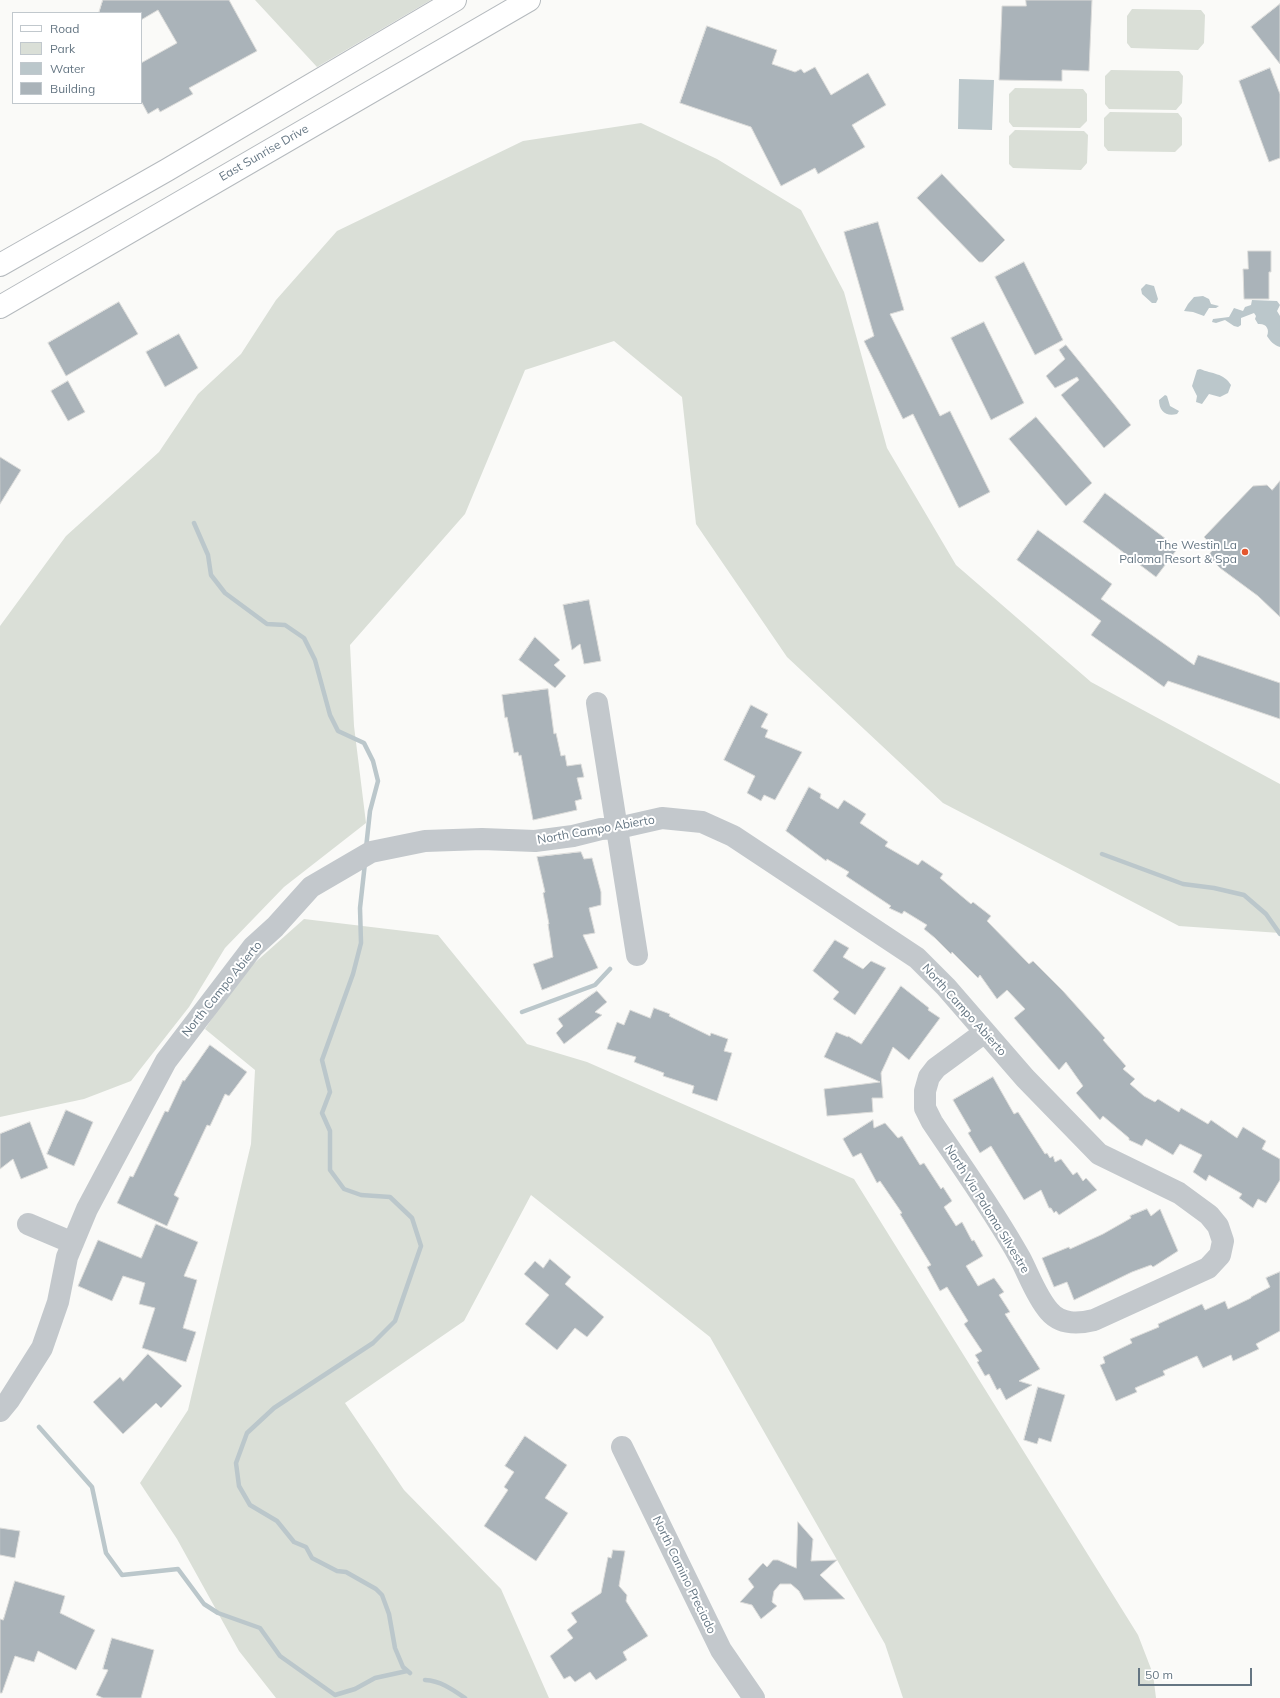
<!DOCTYPE html>
<html>
<head>
<meta charset="utf-8">
<style>
	body { margin:0 }
	#map { position:relative; width:1280px; height:1698px; overflow:hidden; background:#fafaf8; font-family:Mulish,sans-serif }
	canvas { display:block }
	.legend { position:absolute; left:12px; top:12px; width:130px; height:92px; box-sizing:border-box; background:#fff; border:1px solid #c1c8cd; margin:0; padding:5px 7px; list-style:none; font-size:12px; color:#657683 }
	.legend li { display:flex; align-items:center; gap:8px; height:20px }
	.legend b { width:20px; border:1px solid #c1c8cd }
	.scale { position:absolute; left:1138px; top:1668px; width:114px; height:18px; box-sizing:border-box; border:2px solid #657683; border-top:0; padding-left:5px; font-size:12px; line-height:14px; white-space:nowrap; color:#657683; -webkit-text-stroke:3px #fff; paint-order:stroke }
</style>
</head>
<body>
<div id="map">
<canvas width="1280" height="1698"></canvas>
<ul class="legend">
<li><b style="height:5px;background:#fff"></b>Road</li>
<li><b style="height:11px;background:#dadfd7"></b>Park</li>
<li><b style="height:11px;background:#bbc7cb"></b>Water</li>
<li><b style="height:11px;background:#aab3b9"></b>Building</li>
</ul>
<div class="scale">50 m</div>
</div>
<script>
const context = document.querySelector('canvas').getContext('2d');
context.lineJoin = 'round';
function paint(path, color) { context.fillStyle = color; context.fill(path, 'evenodd'); }
function strokePath(path, color, width, dash) { context.strokeStyle = color; context.lineWidth = width; context.lineCap = dash ? 'butt' : 'round'; context.setLineDash(dash || []); context.stroke(path); }
function drawText(font, color, halo, rows, align = 'center') {
  context.font = font + ' Mulish,sans-serif'; context.lineWidth = 4; context.setLineDash([]); context.textBaseline = 'middle'; context.strokeStyle = halo; context.fillStyle = color; for (const [text, x, y, turn = 0] of rows) {
    context.save(); context.translate(x, y); context.rotate((+turn || 0) * Math.PI / 180); context.textAlign = isNaN(turn) ? turn : align; if (halo) context.strokeText(text, 0, 0); context.fillText(text, 0, 0); context.restore();
  }
}
paint(new Path2D(`
	M255,0H431L317,67Z
	M1132,9L1201,10L1205,15L1204,43L1198,50L1131,48L1127,43V16Z
	M1111,70L1179,71L1183,76L1182,103L1176,110L1109,109L1105,104V76Z
	M1015,88L1083,89L1087,94V121L1080,128L1013,127L1009,122V94Z
	M1110,112L1178,113L1182,118V145L1175,152L1108,151L1104,146V118Z
	M641,123L717,159L801,210L844,292L887,448L956,565L1091,682L1280,784V933L1179,926L943,803L787,657L696,524L682,397L614,341L525,370L465,514L350,645L354,726L366,823L284,887L225,948L189,1007L131,1081L84,1099L0,1117V626L66,536L159,452L198,394L241,354L276,300L337,231L523,141Z
	M1015,130L1084,131L1088,135L1087,163L1081,170L1013,168L1009,164V136Z
	M304,919L438,935L527,1044L587,1062L854,1179L1138,1635L1153,1674L1156,1698H903L885,1644L710,1337L531,1195L464,1321L345,1403L404,1490L501,1589L549,1698H276L239,1651L177,1539L140,1483L188,1410L251,1144L255,1070L205,1029L241,975Z`), '#dadfd7');
paint(new Path2D(`
	M959,79L994,80L992,130L958,129Z
	M1146,284L1154,286L1158,299L1156,303H1152L1142,294L1141,289Z
	M1203,296L1209,299L1211,304L1219,306L1216,308H1209L1204,316L1193,312L1184,311L1188,304L1194,297Z
	M1252,300L1277,301L1280,305L1277,311L1280,316V347C1274,345 1270,341 1267,336C1270,329 1266,323 1258,324L1255,319L1256,316L1254,313L1241,318V325L1238,327L1234,326L1225,320L1216,323L1212,322L1213,319L1229,317L1234,308L1243,311L1245,307L1251,305Z
	M1200,369C1212,374 1224,373 1231,385L1228,393L1220,397L1209,394L1202,404L1196,402L1197,396L1192,386L1197,370Z
	M1165,395L1167,396L1170,406L1179,411L1177,414C1166,417 1159,411 1159,400Z`), '#bbc7cb');
strokePath(new Path2D(`
	M194,523L208,555L211,575L225,593L267,624L285,625L304,638L315,660L330,715L338,731L364,743L373,761L378,781L370,811L366,848
	M1102,854L1183,884L1214,888L1244,895L1266,914L1280,934
	M365,863L360,908L361,943L353,974L322,1060L330,1092L322,1113L330,1131V1170L344,1189L361,1195L390,1197L412,1218L421,1246L395,1321L373,1343L274,1408L247,1433L236,1463L239,1486L250,1505L277,1521L294,1542L306,1547L312,1558L337,1571L346,1572L376,1589L382,1595L389,1614L395,1648L403,1667L410,1673
	M522,1012L595,985L610,969
	M39,1427L92,1487L106,1553L122,1575L178,1569L204,1604L218,1613L260,1628L280,1656L335,1695L355,1689L375,1678L407,1671
	M425,1680C441,1681 452,1689 465,1698`), '#bbc7cb', 4.5);
const building = new Path2D(`
	M103,0H229L257,51L189,88L193,94L160,112L158,108L148,114L141,101V63L177,43L158,10L141,20V13H99Z
	M1026,0H1092L1089,71L1062,70V81L999,80L1002,6H1026Z
	M1280,4V64L1251,27Z
	M707,26L777,50L772,64L795,72L801,69L804,73L815,67L831,95L868,73L886,105L852,125L865,147L818,174L815,168L781,186L751,127L680,103Z
	M1270,68L1280,94V158L1269,162L1239,81Z
	M942,174L1005,240L983,262H979L917,198Z
	M878,222L904,310L890,314L940,416L950,411L990,492L959,508L913,414L903,419L864,341L874,336L844,232Z
	M1248,251H1271V272H1269V299H1244L1243,269H1248Z
	M1024,262L1063,340L1035,355L995,277Z
	M119,302L138,334L66,376L48,343Z
	M984,322L1024,403L991,420L951,338Z
	M179,334L198,368L165,387L146,352Z
	M1066,345L1131,425L1104,448L1061,395L1079,380L1077,377L1055,388L1046,376L1065,359L1059,350Z
	M68,381L85,412L68,421L51,391Z
	M1036,417L1092,483L1066,506L1009,439Z
	M0,457L21,470L0,504Z
	M1280,481V617L1258,596L1220,568L1208,556L1214,548L1204,537L1253,486L1267,485L1272,490Z
	M1105,493L1178,548L1156,577L1083,522Z
	M1038,530L1112,584L1101,599L1194,665L1198,655L1280,683V719L1168,681L1164,687L1091,635L1101,621L1017,560Z
	M589,600L601,661L584,664L580,644L572,650L563,605Z
	M535,637L560,660L554,665L566,676L555,688L519,660Z
	M548,689L554,734L556,733L561,756L565,755L567,766L581,764L584,777L577,778L582,799L575,801L577,810L533,820L521,755L519,756L518,752L514,753L507,717L505,718L502,695Z
	M751,705L768,714L761,727L768,730L765,737L802,752L775,800L764,795L761,801L747,793L755,776L724,760Z
	M809,787L821,794L820,798L838,809L844,800L866,814L860,823L888,842L885,846L918,865L922,860L943,874L940,878L971,904L973,902L991,916L987,921L1029,964L1033,961L1063,991L1105,1038L1103,1040L1126,1066L1123,1069L1135,1079L1130,1084L1144,1096L1155,1102L1158,1099L1179,1112L1181,1108L1208,1124L1211,1120L1237,1138L1243,1127L1266,1141L1262,1149L1280,1159V1180L1266,1203L1258,1199L1253,1208L1239,1198L1242,1194L1209,1175L1206,1181L1193,1172L1202,1155L1180,1144L1173,1155L1146,1139L1142,1146L1129,1140V1138L1103,1116L1100,1120L1076,1093L1083,1086L1066,1062L1059,1070L1014,1018L1025,1009L1007,990L997,999L980,975L978,978L952,952L951,954L935,938L924,929L927,925L904,911L902,914L889,908L891,906L846,876L849,872L827,859L826,861L786,831Z
	M581,852L584,859L592,858L601,892V905L589,908L595,933L583,935L598,968L542,990L533,964L553,957L548,924H549L543,893L545,892L537,857Z
	M835,940L849,948L843,957L863,969L871,961L886,968L855,1015L833,999L839,992L813,971Z
	M901,986L929,1008L928,1010L940,1018L909,1060L893,1047L881,1073L883,1098H872L873,1112L827,1116L824,1089L880,1082L824,1057L836,1032L848,1037V1036L861,1044Z
	M597,991L607,1002L595,1012L602,1015L564,1044L556,1033L563,1026L558,1019Z
	M654,1008L670,1014L669,1016L710,1036L711,1033L728,1039L724,1051L732,1053L717,1101L692,1093L694,1086L663,1076L664,1073L634,1062L636,1057L607,1049L617,1022L624,1025L630,1010L650,1018Z
	M210,1045L247,1072L229,1096L225,1094L210,1126L207,1125L174,1195L179,1198L167,1226L117,1203L130,1176L133,1177L165,1111L168,1112L183,1080L184,1081Z
	M993,1077L1014,1114L1018,1112L1045,1154L1047,1153L1050,1158L1053,1156L1055,1162L1061,1159L1073,1175L1077,1172L1083,1181L1086,1178L1097,1190L1059,1215L1056,1211L1054,1213L1051,1208H1049L1041,1190L1024,1200L991,1146L980,1153L968,1133L971,1131L953,1100Z
	M66,1110L93,1122L74,1166L47,1154Z
	M873,1120L874,1128L885,1123L898,1138L902,1136L920,1165L924,1163L941,1189L943,1187L952,1201L944,1207L956,1226L962,1222L972,1241L974,1240L983,1256L966,1266L978,1286L994,1278L1004,1292L999,1295L1010,1312L1005,1314L1040,1369L1019,1381L1032,1385L1006,1400L1000,1388L997,1390L989,1374L985,1376L977,1362L979,1361L975,1355L982,1351L964,1324L968,1321L947,1287L940,1291L927,1267L931,1265L900,1214L902,1213L880,1181L877,1183L861,1153L853,1157L843,1139Z
	M30,1122L48,1168L21,1179L13,1159L0,1169V1134Z
	M1147,1209L1151,1216L1160,1209L1178,1251L1153,1267L1151,1265L1132,1272L1074,1300L1067,1282L1054,1287L1042,1258L1069,1247L1070,1249L1103,1234L1131,1218L1130,1216Z
	M156,1224L198,1242L184,1276L197,1280L183,1328L196,1332L186,1362L142,1348L155,1308L139,1304L145,1283L123,1276L112,1301L78,1286L98,1240L141,1258Z
	M550,1259L571,1277L565,1284L604,1317L587,1337L575,1328L557,1350L525,1324L549,1295L524,1274L535,1261L543,1268Z
	M1280,1272V1331L1256,1344L1259,1349L1233,1361L1231,1355L1203,1368L1197,1356L1163,1371L1165,1375L1135,1388L1137,1392L1116,1401L1100,1365L1105,1363L1103,1357L1132,1343L1130,1339L1159,1327L1158,1324L1202,1304L1205,1310L1225,1301L1228,1309L1251,1298V1297L1270,1287L1266,1278Z
	M148,1354L182,1386L161,1408L156,1403L123,1434L93,1402L120,1377L123,1381Z
	M1038,1387L1065,1395L1051,1442L1039,1438L1037,1444L1024,1440Z
	M525,1436L567,1465L545,1498L568,1513L536,1561L484,1526L508,1490L504,1487L514,1472L505,1466Z
	M798,1522L813,1539L811,1561L837,1560L820,1575L845,1599L804,1600L799,1591L791,1584H780L774,1591L772,1602L777,1606L761,1619L752,1605L740,1602L754,1587L748,1579L763,1563L767,1567L773,1560H778L796,1568Z
	M0,1528L20,1531L15,1558L0,1555Z
	M613,1550L625,1551L619,1586L627,1595L626,1601L648,1636L623,1652L627,1660L596,1680L590,1672L575,1682L570,1676L564,1679L550,1656L573,1638L567,1630L577,1622L571,1613L601,1593L608,1557L611,1558Z
	M15,1581L65,1596L60,1613L95,1630L76,1670L38,1651L34,1662L15,1656L2,1693H0V1619L3,1620Z
	M112,1638L154,1650L141,1698H103L96,1695L108,1670L103,1669Z`);
paint(building, '#aab3b9');
strokePath(building, '#dcdcda', 1);
const major = new Path2D(`
	M0,265L167,170L455,0
	M0,307L529,0`);
strokePath(major, '#b5babe', 24);
strokePath(new Path2D(`
	M597,703L637,955
	M28,1224L73,1243
	M0,1411L9,1400L42,1348L58,1302L67,1257L87,1209L166,1061L253,947L275,927L311,887L371,852L425,841L482,839L535,841L573,836L601,829L618,828L662,818L702,822L733,836L917,958L946,987L1025,1078L1099,1154L1179,1193L1209,1215L1218,1226L1223,1241L1220,1255L1208,1268L1094,1320C1078,1324 1061,1325 1049,1311C1036,1296 1029,1275 1020,1258C994,1211 962,1167 932,1122L925,1108V1091L929,1077L936,1068L985,1032
	M622,1447L721,1650L754,1698`), '#c3c8cc', 22);
strokePath(major, '#fff', 22);
for (const [x, y, r, color] of [
	[1245,552,4,"#e4572e"]
]) { const dot = new Path2D(); dot.arc(x, y, r, 0, 2 * Math.PI); context.fillStyle = color; context.fill(dot); strokePath(dot, '#fff', 1.5); }
drawText('12px', '#657683', '#fff', [
	["East Sunrise Drive",264,153,-30],
	["North Campo Abierto",596,830,-10],
	["North Campo Abierto",222,989,-51],
	["North Campo Abierto",964,1010,48],
	["North Via Paloma Silvestre",987,1209,58],
	["North Camino Preciado",684,1575,64]
]);
drawText('12px', '#657683', '#fff', [
	["The Westin La",1237,545],
	["Paloma Resort & Spa",1237,559]
], 'right');
</script>
</body>
</html>
